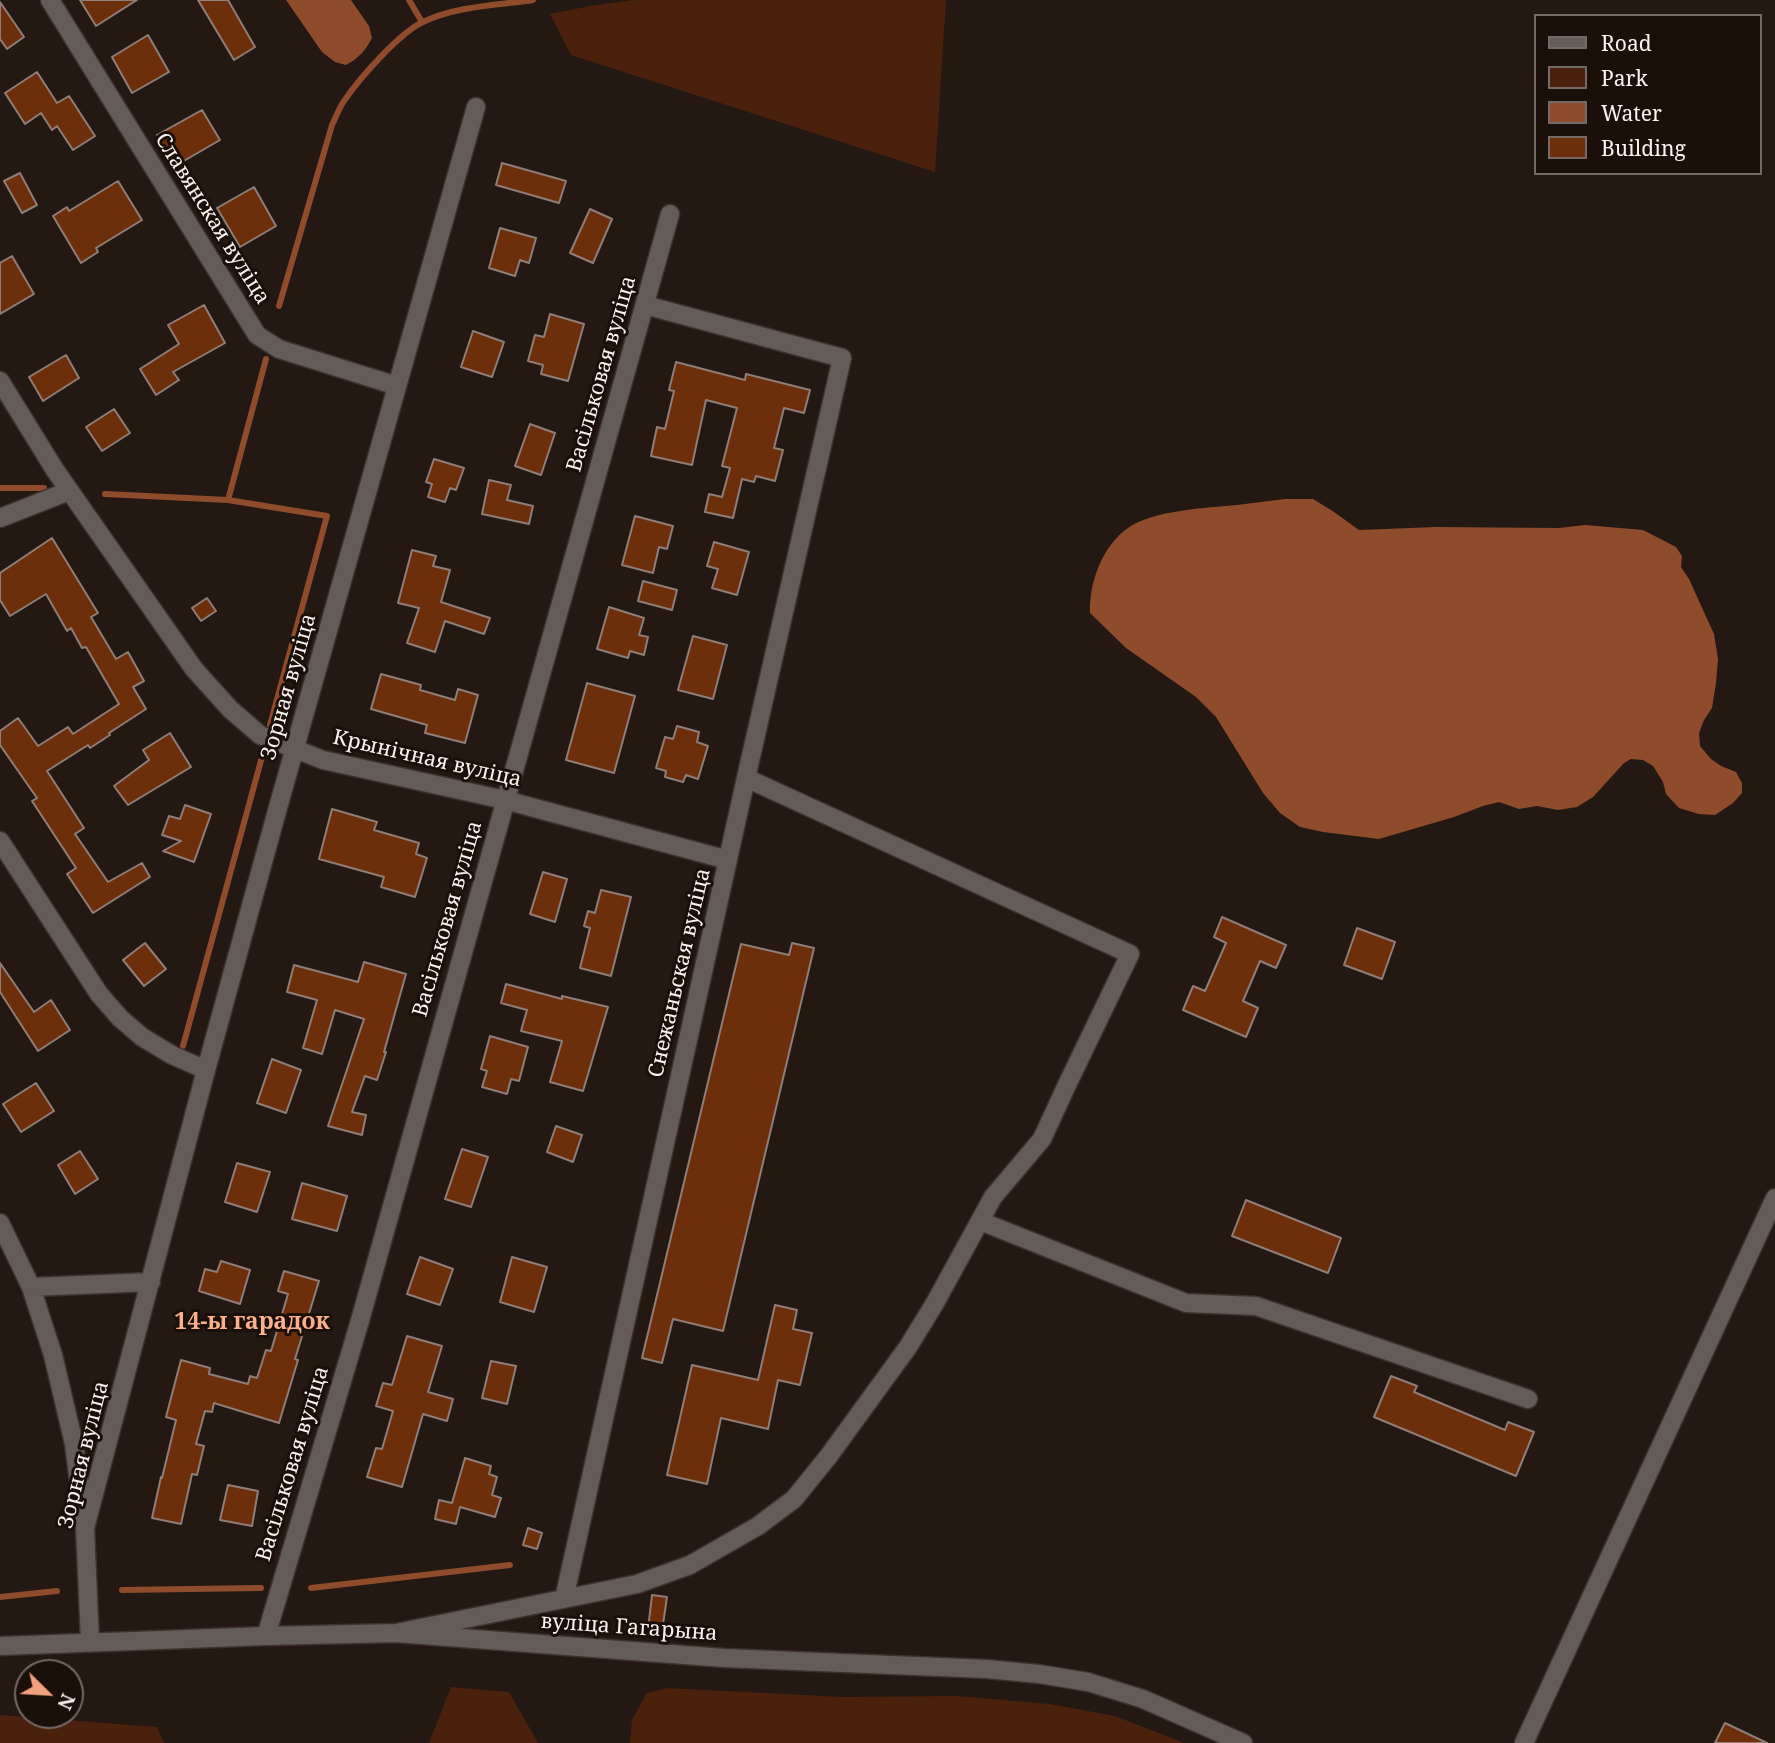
<!DOCTYPE html>
<html>
<head>
<meta charset="utf-8">
<style>
	body { margin:0 }
	#map { position:relative; width:1775px; height:1743px; overflow:hidden; background:#241812; font-family:"Noto Serif",serif }
	canvas { display:block }
	.legend { position:absolute; left:1534px; top:14px; width:228px; height:161px; box-sizing:border-box; background:#1b0f0a; border:2px solid #756a65; margin:0; padding:9px 12px; list-style:none; font-size:21px; color:#fbf2ee }
	.legend li { display:flex; align-items:center; gap:14px; height:35px }
	.legend b { width:35px; border:2px solid #756a65 }
	.north { position:absolute; left:14px; top:1659px; width:70px; height:70px; box-sizing:border-box; background:#1b0f0a; border:2px solid #756a65; border-radius:50%; rotate:114deg; font-size:19px; font-weight:700; line-height:28px; text-align:center; color:#fbf2ee }
	.north::after { content:''; display:block; margin:auto; width:24px; height:32px; background:#f1a17d; clip-path:polygon(50% 0,100% 100%,50% 72%,0 100%) }
</style>
</head>
<body>
<div id="map">
<canvas width="1775" height="1743"></canvas>
<ul class="legend">
<li><b style="height:9px;background:#635c59"></b>Road</li>
<li><b style="height:19px;background:#4a210d"></b>Park</li>
<li><b style="height:19px;background:#8e4c2d"></b>Water</li>
<li><b style="height:19px;background:#6d2e0c"></b>Building</li>
</ul>
<div class="north">N</div>
</div>
<script>
const context = document.querySelector('canvas').getContext('2d');
context.lineJoin = 'round';
function paint(path, color) { context.fillStyle = color; context.fill(path, 'evenodd'); }
function strokePath(path, color, width, dash) { context.strokeStyle = color; context.lineWidth = width; context.lineCap = dash ? 'butt' : 'round'; context.setLineDash(dash || []); context.stroke(path); }
function drawText(font, color, halo, rows, align = 'center') {
  context.font = font + ' "Noto Serif",serif'; context.lineWidth = 6; context.setLineDash([]); context.textBaseline = 'middle'; context.strokeStyle = halo; context.fillStyle = color; for (const [text, x, y, turn = 0] of rows) {
    context.save(); context.translate(x, y); context.rotate((+turn || 0) * Math.PI / 180); context.textAlign = isNaN(turn) ? turn : align; if (halo) context.strokeText(text, 0, 0); context.fillText(text, 0, 0); context.restore();
  }
}
paint(new Path2D(`
	M633,0H946L935,172L571,55L550,14L590,6Z
	M451,1687L509,1692L538,1743H429Z
	M668,1688L842,1697L956,1696L1049,1704L1115,1716L1184,1743H630L632,1720L647,1693Z
	M0,1715L157,1727L164,1743H0Z`), '#4a210d');
paint(new Path2D(`
	M286,0H351L369,26L372,38C365,51 359,58 346,65L335,62L322,52Z
	M1285,499H1313L1334,512L1359,530L1436,527L1559,528L1585,525L1643,530L1676,547L1682,556L1681,567L1689,579L1714,634L1718,659L1716,683L1712,708L1704,720L1699,733L1700,746L1711,759L1721,766L1736,772L1742,783V793L1733,803L1715,815L1699,814L1679,808L1666,794L1663,782L1653,766L1643,760L1631,759L1624,763L1593,797L1577,807L1558,810L1537,806L1519,809L1499,802L1483,806L1454,817L1379,839L1323,832L1300,827L1280,813L1263,793L1216,717L1196,697L1126,648L1090,613C1089,583 1102,546 1128,528C1153,510 1207,508 1237,505C1253,503 1269,501 1285,499Z`), '#8e4c2d');
strokePath(new Path2D(`
	M409,0L422,22
	M279,306L332,125C336,117 339,108 344,101C359,79 399,33 423,22C455,6 499,5 533,0
	M0,488H44
	M105,494L228,500L327,516L270,725
	M228,500L266,359
	M183,1046L262,757
	M311,1588L510,1565
	M122,1590L261,1588
	M0,1597L57,1591`), '#8e4c2d', 6);
const building = new Path2D(`
	M80,0H137L96,26Z
	M198,0H228L255,47L234,60Z
	M0,2L24,37L7,49L0,39Z
	M148,35L169,72L132,93L112,57Z
	M37,72L57,103L69,96L95,136L73,150L57,126L52,130L41,113L25,124L5,93Z
	M202,110L220,140L175,166L157,135Z
	M502,163L566,181L559,203L496,185Z
	M20,173L37,205L22,213L4,181Z
	M118,181L142,220L96,248L98,252L81,263L53,216L67,207L69,211Z
	M254,187L276,226L240,247L217,208Z
	M590,209L612,219L593,263L570,253Z
	M500,228L536,238L529,263L520,260L515,276L489,268Z
	M12,256L34,294L0,314V263Z
	M204,305L225,343L173,372L179,380L156,395L140,369L179,344L168,325Z
	M550,314L584,324L568,381L541,374L543,365L528,361L535,335L544,337Z
	M473,331L504,342L492,377L461,367Z
	M66,355L79,378L43,401L29,377Z
	M676,362L745,380L746,374L810,390L804,413L784,408L774,448L783,450L775,481L756,476L754,482L742,479L733,518L705,512L709,494L722,497L730,468L722,466L737,408L706,400L692,465L651,456L657,427L665,429L674,391L669,390Z
	M114,409L130,433L102,451L86,427Z
	M530,424L555,433L541,475L515,466Z
	M434,459L464,468L456,490L450,488L445,502L428,497L432,484L426,482Z
	M489,480L511,485L507,500L533,506L529,524L482,514Z
	M635,516L673,526L667,549L659,547L653,573L622,565Z
	M52,538L98,613L91,617L116,659L128,652L144,681L133,687L146,709L109,733L110,735L90,748L88,745L47,771L84,828L75,834L108,882L142,863L150,877L93,913L67,874L76,868L32,801L37,798L0,745V731L18,718L38,746L68,727L73,734L119,704L86,647L82,648L71,628L67,631L46,594L10,616L0,600V573Z
	M714,542L749,552L737,595L712,588L718,569L707,566Z
	M412,550L436,556L433,566L450,570L441,602L490,618L484,634L445,621L435,652L407,643L419,608L398,603Z
	M643,581L677,590L672,610L638,601Z
	M207,598L216,611L201,621L192,608Z
	M609,607L644,618L639,635L648,637L644,655L630,651L628,658L597,649Z
	M693,636L727,645L713,699L678,690Z
	M381,674L421,685L420,690L455,700L458,689L478,695L465,743L425,733L427,725L371,709Z
	M587,683L635,696L614,773L566,760Z
	M677,726L699,732L697,742L708,746L698,779L686,775L683,782L665,777L666,771L656,768L665,737L673,739Z
	M170,733L191,767L128,805L114,786L149,760L143,750Z
	M185,805L211,814L194,862L163,851L181,841L162,835L169,816L180,819Z
	M332,809L377,822L374,830L419,843L416,854L427,858L415,897L381,887L384,877L319,859Z
	M543,872L567,879L555,922L530,914Z
	M601,890L631,897L611,976L580,968L590,928L584,926L588,911L595,913Z
	M1222,917L1286,945L1276,968L1260,961L1243,1001L1258,1008L1246,1037L1183,1010L1193,986L1205,991L1226,943L1214,937Z
	M1357,928L1395,942L1382,979L1344,965Z
	M145,943L166,969L144,986L123,960Z
	M792,943L814,948L723,1331L673,1319L662,1363L642,1358L741,944L789,955Z
	M364,962L406,974L384,1052H386L377,1080L365,1076L352,1112L366,1115L362,1135L328,1126L364,1019L335,1010L322,1054L303,1048L317,1000L287,992L294,965L358,982Z
	M0,963L34,1012L51,1000L70,1030L38,1051L0,992Z
	M506,984L562,999V996L608,1007L583,1091L550,1082L562,1041L521,1031L527,1010L501,1003Z
	M490,1036L528,1047L519,1081L511,1079L507,1094L482,1087L487,1071L481,1069Z
	M272,1059L301,1070L286,1113L257,1103Z
	M36,1083L54,1111L21,1132L3,1104Z
	M556,1126L582,1135L573,1162L547,1152Z
	M462,1149L488,1157L471,1207L445,1199Z
	M80,1151L98,1179L75,1194L58,1165Z
	M237,1163L270,1172L257,1212L225,1202Z
	M302,1183L347,1196L337,1231L292,1219Z
	M1246,1200L1341,1238L1328,1273L1232,1236Z
	M420,1257L453,1269L440,1305L407,1294Z
	M512,1257L547,1267L534,1312L500,1302Z
	M221,1261L250,1270L240,1304L199,1291L205,1269L217,1272Z
	M284,1271L319,1281L295,1359L298,1360L279,1423L214,1403L212,1412L205,1411L196,1444L204,1446L197,1475L192,1474L181,1524L152,1518L161,1477L162,1478L176,1420L166,1417L181,1360L210,1368L209,1374L248,1384L250,1376L257,1378L266,1350L271,1351L288,1294L278,1291Z
	M775,1305L797,1310L793,1329L812,1333L800,1385L778,1380L768,1429L721,1418L707,1484L667,1475L692,1365L758,1380Z
	M407,1336L442,1346L428,1392L453,1399L447,1421L423,1414L402,1487L367,1477L376,1448L382,1449L393,1411L376,1406L383,1383L392,1385Z
	M491,1361L516,1366L507,1404L482,1398Z
	M1391,1376L1417,1386L1414,1392L1505,1430L1508,1422L1534,1432L1516,1476L1374,1417Z
	M465,1458L491,1466L489,1474L497,1477L492,1495L501,1498L495,1517L460,1507L456,1524L435,1519L439,1500L452,1503Z
	M228,1485L258,1491L252,1526L220,1520Z
	M528,1528L542,1533L537,1549L523,1545Z
	M652,1595L667,1597L662,1631L648,1629Z
	M1725,1723L1767,1743H1715Z`);
paint(building, '#6d2e0c');
strokePath(building, '#8e7e77', 2);
const minor = new Path2D(`
	M50,0L257,335L279,349L397,386
	M0,381L55,470L194,669L230,709L260,735L323,760L505,800L728,860
	M0,518L69,491
	M0,841L99,994L120,1018L142,1037L172,1055L206,1070
	M980,1221L1186,1303L1256,1306L1528,1399
	M0,1223L31,1287L53,1355L74,1444L84,1521
	M31,1287L151,1282
	M564,1599L746,778L842,358L645,305
	M396,1633L637,1584L690,1565L758,1526L794,1499L828,1457L908,1347L935,1303L993,1197L1042,1139L1065,1089L1130,954L746,778
	M266,1636L359,1324L670,214
	M90,1641L85,1528L206,1070L277,811L476,107
	M0,1646L266,1636L396,1633L724,1658L987,1669L1039,1674L1088,1682L1143,1699L1243,1743
	M1524,1743L1775,1198`);
strokePath(minor, '#3e322c', 21);
strokePath(minor, '#635c59', 18);
drawText('21px', '#fbf2ee', '#1b0f0a', [
	["Славянская вуліца",212,219,58],
	["Васільковая вуліца",602,374,-74],
	["Зорная вуліца",289,687,-74],
	["Крынічная вуліца",427,759,13],
	["Васільковая вуліца",448,919,-74],
	["Снежаньская вуліца",680,973,-77],
	["Зорная вуліца",84,1455,-76],
	["Васільковая вуліца",293,1464,-73],
	["вуліца Гагарына",629,1628,4]
]);
drawText('bold 23px', '#faaf8d', '#1b0f0a', [
	["14-ы гарадок",252,1322]
]);
</script>
</body>
</html>
